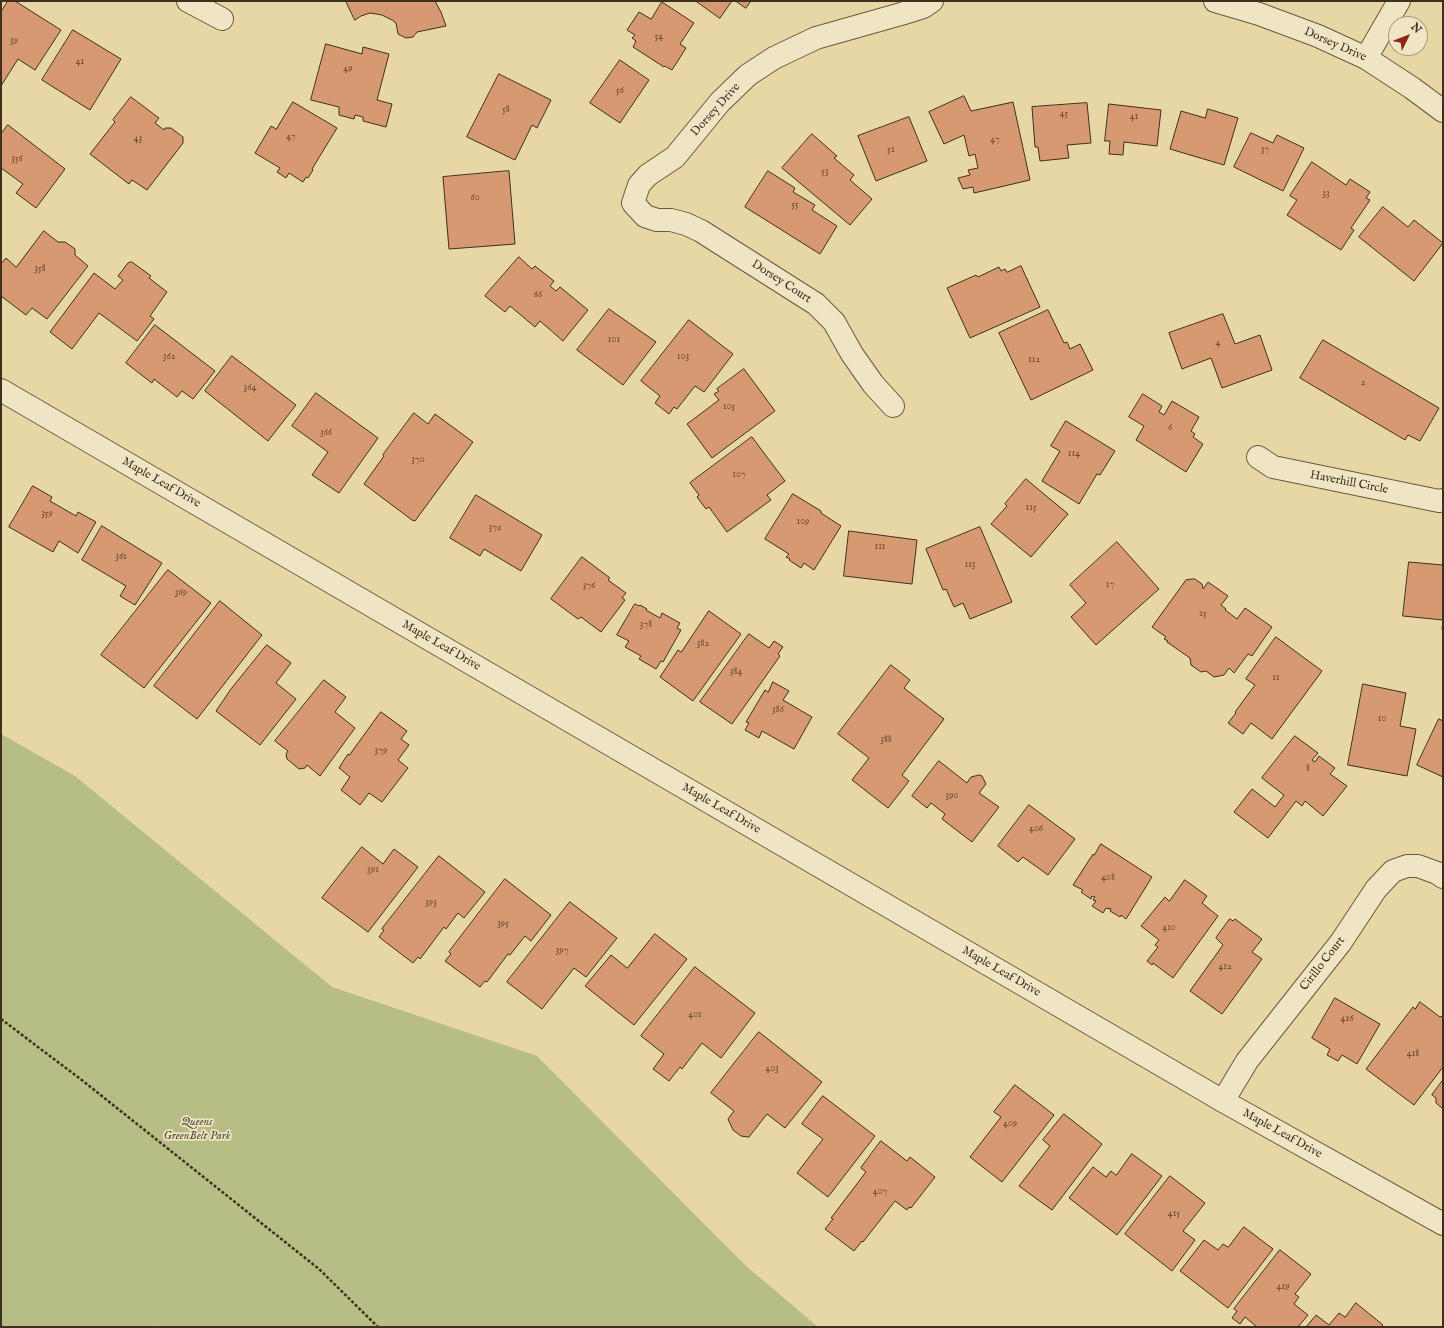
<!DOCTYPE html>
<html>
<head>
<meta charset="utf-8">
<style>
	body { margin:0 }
	#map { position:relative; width:1444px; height:1328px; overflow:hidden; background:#e7d7a4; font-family:"IM FELL English",serif }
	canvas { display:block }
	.frame { position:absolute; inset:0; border:2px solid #3f2f1e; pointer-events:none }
	.north { position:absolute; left:1388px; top:16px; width:40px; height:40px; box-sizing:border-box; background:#efe5c4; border:1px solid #a99c82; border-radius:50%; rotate:47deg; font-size:11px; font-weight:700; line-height:16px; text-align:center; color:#3f2f1e }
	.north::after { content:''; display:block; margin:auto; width:14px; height:18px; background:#8f2418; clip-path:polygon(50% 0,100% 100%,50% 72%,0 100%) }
</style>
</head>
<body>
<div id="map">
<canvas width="1444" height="1328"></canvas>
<div class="frame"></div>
<div class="north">N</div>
</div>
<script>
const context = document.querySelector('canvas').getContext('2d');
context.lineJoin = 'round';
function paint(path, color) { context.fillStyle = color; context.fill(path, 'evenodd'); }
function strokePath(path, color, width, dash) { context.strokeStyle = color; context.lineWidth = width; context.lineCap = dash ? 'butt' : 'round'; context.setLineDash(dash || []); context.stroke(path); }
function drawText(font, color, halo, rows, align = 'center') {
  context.font = font + ' "IM FELL English",serif'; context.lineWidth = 3.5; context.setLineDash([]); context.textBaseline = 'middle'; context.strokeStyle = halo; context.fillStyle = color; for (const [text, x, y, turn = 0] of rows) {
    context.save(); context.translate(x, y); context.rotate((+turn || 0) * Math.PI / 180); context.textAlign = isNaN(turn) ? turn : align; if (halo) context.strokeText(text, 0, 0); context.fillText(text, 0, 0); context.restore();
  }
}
paint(new Path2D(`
	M1,734L75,776L332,987L537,1056L745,1265L818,1327H158L156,1325L154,1327H1Z`), '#b7be85');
const building = new Path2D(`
	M8,1H15L61,30L35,70L18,59L1,86V12Z
	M346,1H435L441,12L446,26L417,32L413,37L406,38L398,34L396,23L392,20L382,15L370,13L361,16L355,20Z
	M696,1H732L720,18Z
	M736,1H751L746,8Z
	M662,2L694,23L680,44L686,48L672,70L665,66L664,67L633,47L636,41L632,38L635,35L627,30L639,12L651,19Z
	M73,30L121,59L90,110L42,80Z
	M326,44L362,54L363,47L389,54L377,100L392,104L386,127L363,121V117L355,115L354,119L339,115V107L311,100Z
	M620,60L649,80L620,123L590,103Z
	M499,74L551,100L537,128L532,125L515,160L467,137Z
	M964,96L971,111L1013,102L1030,180L974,193L973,187L963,189L958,178L970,175L968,170L978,168L975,154L969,156L964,135L944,144L929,112Z
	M131,97L159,118L155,123L164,130L165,128H171L183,137V143L147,190L132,180L129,184L90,154L115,122L113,120Z
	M293,102L337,128L312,169L313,170L308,178L306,177L303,182L289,173L286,178L277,172L280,168L255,153L271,126L276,129Z
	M1087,103L1091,143L1067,145L1069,158L1040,161L1038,147H1035L1032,107Z
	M1109,104L1161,110L1157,146L1124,142L1123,155L1109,154L1110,141H1105Z
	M1208,109L1238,118L1224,165L1170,149L1181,111L1205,118Z
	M909,117L927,161L876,181L858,136Z
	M8,125L65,169L36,208L16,193L23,184L1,168V134Z
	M1251,133L1273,143L1277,135L1304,148L1283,191L1234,167Z
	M812,134L837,156L834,158L854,175L850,180L872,199L850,225L782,168Z
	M1312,162L1346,185L1350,179L1370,192L1366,198L1370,200L1351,228L1354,230L1341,250L1287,215L1297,200L1290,196Z
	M509,171L515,244L449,249L443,177Z
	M768,171L795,188L793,192L815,205L812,210L837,226L820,254L745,207Z
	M1383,207L1408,227L1414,220L1443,243L1414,281L1359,237Z
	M44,231L58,242H65L75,249V255L88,266L47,319L32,308L26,315L1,296V264L6,258L16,267Z
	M519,257L532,269L535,266L554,281L550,286L556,291L560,287L588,310L563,341L540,321L535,327L510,306L505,312L485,296Z
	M132,262L151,276L149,278L167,292L150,316L154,319L137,341L99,313L72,349L50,332L94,273L115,289L123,280L118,276L128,263Z
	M1021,266L1040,307L970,338L947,288L976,275L978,277L999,267L1001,271L1005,269L1007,272Z
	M609,309L656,342L623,385L577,350Z
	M1048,310L1064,343L1067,342L1070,349L1080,344L1093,370L1031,400L999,333Z
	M1223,314L1235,344L1260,335L1272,370L1222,388L1211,358L1182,369L1169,333Z
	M689,320L733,354L704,392L695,386L677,409L674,407L669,414L655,403L660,396L641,381Z
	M155,325L215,371L193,399L182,391L177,397L154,379L152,383L126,363Z
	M1323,340L1439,408L1420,441L1408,435L1405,440L1300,378Z
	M232,356L296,405L268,441L205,391Z
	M744,369L775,411L712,458L687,424L719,400L714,394L719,391L717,389Z
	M316,393L378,438L339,493L312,475L328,452L292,426Z
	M1143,394L1162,406L1159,412L1164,415L1172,401L1199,417L1191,431L1195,434L1193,437L1203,444L1186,472L1136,440L1144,426L1129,417Z
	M414,413L428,424L435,414L473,442L415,521L412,520L364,484L384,456L383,455Z
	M1066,421L1115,451L1100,475L1097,474L1079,504L1042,481L1060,451L1051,446Z
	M752,437L785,481L767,495L771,500L727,532L709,507L706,509L697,497L699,495L690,483Z
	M1026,479L1068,514L1031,557L991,524L1007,506L1005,504Z
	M33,486L52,497L50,501L76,516L78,512L96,522L78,553L59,541L53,552L9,527Z
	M793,494L821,511V513L841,526L814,570L804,563L801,568L789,560L790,559L786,557L789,554L765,539Z
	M476,495L542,535L521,571L484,549L480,556L450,538Z
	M102,526L162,563L135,605L120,596L126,586L82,560Z
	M980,527L1012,602L970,619L963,603L954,607L946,589L943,590L926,549Z
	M849,531L917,540L912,584L844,576Z
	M1117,542L1159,589L1096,645L1071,617L1086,603L1070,585Z
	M582,557L610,578L608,580L626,593L622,598L625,600L601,632L581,617L578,619L551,599Z
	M1409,562L1443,565V630H1442L1443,620L1403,616Z
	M168,570L211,603L144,688L101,655Z
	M1195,579L1202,584L1203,589L1208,582L1228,596L1221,605L1226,609L1225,610L1237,619L1245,608L1272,627L1252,656L1248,654L1234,673L1229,668L1224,675L1214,677L1206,671L1201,672L1191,665L1190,658L1167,642L1168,641L1164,639L1166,637L1152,627L1186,580Z
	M220,601L262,635L197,719L154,686Z
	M635,604L639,606L640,605L647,609L646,610L660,618L662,613L680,623L677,628L681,630L663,662L661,661L656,669L639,659L641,656L625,647L629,641L617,635Z
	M709,611L741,634L693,701L660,677L678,650L681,652Z
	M749,634L769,648L774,641L783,647L778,654L780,656L732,724L700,702Z
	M1276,637L1322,671L1272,739L1251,723L1243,734L1228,723L1236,713L1235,712L1255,685L1246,679Z
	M267,645L291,663L276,683L296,699L260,745L216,711L231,689Z
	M891,665L910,680L904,688L944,719L902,775L909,781L888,808L852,780L869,758L838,734Z
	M324,680L346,697L335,712L355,728L320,776L307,765L305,768L299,769L287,759L286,754L288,751L275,741Z
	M773,682L789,691L783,700L812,717L794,749L762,731L759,738L745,730L749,723L746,722L765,690L768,692Z
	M1363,684L1406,693L1400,726L1416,729L1407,776L1348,765Z
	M381,712L407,731L401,739L409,745L398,760L408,768L382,802L369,793L360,805L341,790L350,777L339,768L344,760L348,754L349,755Z
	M1439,719L1443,721V777L1417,765Z
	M1295,736L1318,753L1312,760L1315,762L1319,756L1335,768L1330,774L1347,786L1323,816L1305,801L1302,806L1296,801L1268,838L1234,812L1252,789L1275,807L1284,795L1262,778Z
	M939,761L967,783L971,777L979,775L982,776L986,784L979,793L999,807L972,842L942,819L945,814L931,803L927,808L912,796Z
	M1029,805L1075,839L1048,875L1023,857L1018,862L998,846Z
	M1101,844L1152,877L1126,919L1121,915L1120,917L1110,911L1111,909L1109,908V909L1106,908L1103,913L1092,906L1096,901L1093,900L1095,897L1092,896L1091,899L1081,892L1083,890L1073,885L1093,854L1094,855Z
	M362,847L383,864L394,849L418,867L368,932L322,898Z
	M439,856L485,892L464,918L458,913L446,929L444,927L420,959L418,957L413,963L379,937L384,930L382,929Z
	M505,879L551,915L531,941L525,936L510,955L508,954L487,982L485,981L480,987L445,961L451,954L449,952Z
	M1185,880L1207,896L1202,903L1218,916L1173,978L1153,963L1152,965L1147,961L1158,947L1155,945L1159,940L1141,926L1165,897L1169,901Z
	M570,902L617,938L586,977L574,968L542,1009L507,982Z
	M1230,919L1233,921L1235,919L1262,939L1252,952L1262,959L1222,1014L1190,991L1223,945L1216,938Z
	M655,934L687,959L634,1025L585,986L611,955L627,968Z
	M695,967L755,1013L721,1058L702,1043L682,1069L680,1067L669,1081L653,1069L664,1054L641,1036Z
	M1335,998L1380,1024L1357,1064L1342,1055L1338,1061L1327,1055L1330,1049L1312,1038Z
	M1420,1002L1440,1017L1443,1016V1067L1414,1105L1366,1069L1413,1007L1415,1009Z
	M759,1032L822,1082L785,1128L767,1114L749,1137H748L741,1136L733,1130L728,1119L734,1111L711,1093Z
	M1443,1080V1109L1436,1103V1098L1432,1095Z
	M1015,1085L1054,1115L1002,1182L970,1157L1001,1117L994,1112Z
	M823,1096L875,1136L828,1197L797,1173L823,1139L802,1124Z
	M1064,1114L1102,1144L1052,1210L1019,1186L1050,1146L1043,1140Z
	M881,1141L907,1161L910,1157L935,1177L911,1208L909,1207L907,1210L895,1201L863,1242L862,1241L854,1251L825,1229L833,1219L831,1218L866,1172L861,1168Z
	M1132,1154L1162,1176L1117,1235L1069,1198L1093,1167L1106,1177L1111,1171L1116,1175Z
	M1170,1176L1205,1203L1183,1231L1195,1240L1172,1271L1125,1234Z
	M1244,1227L1273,1249L1228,1308L1180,1271L1204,1240L1218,1250L1223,1244L1228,1247Z
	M1280,1250L1311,1274L1295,1294L1299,1297L1294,1304L1308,1315L1298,1327H1257L1245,1317L1240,1324L1232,1318L1237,1311L1234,1309Z
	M1356,1303L1383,1325L1381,1327H1306L1316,1315L1329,1325L1339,1313L1345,1317Z`);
paint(building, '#d69971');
strokePath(building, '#3f2f1e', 1);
const minor = new Path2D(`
	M188,1L222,19
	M1215,1L1259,14L1318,36L1366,58L1412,88L1443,111
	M1366,58L1399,1
	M893,406L873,384L852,354L834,322L816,304L701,231L686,224L671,220H657L645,216L633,203L639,185L648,175L675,157L720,102L748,75L774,58L816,38L901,14L923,7L932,1
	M1258,457L1273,467L1439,501L1443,500
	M1223,1101L1247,1061L1341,942L1376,889L1393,871L1407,866H1418L1437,873L1443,877`);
const tertiary = new Path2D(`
	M1,390L1223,1101L1443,1224`);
strokePath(minor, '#695940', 24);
strokePath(tertiary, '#695940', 24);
strokePath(new Path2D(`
	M1,1019L83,1081L319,1269L378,1327`), '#3f2f1e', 2.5, [3, 2]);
strokePath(minor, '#efe5c4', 22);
strokePath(tertiary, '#efe5c4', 22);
drawText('10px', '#654a33', null, [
	["54",659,37],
	["39",14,41],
	["41",80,62],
	["49",348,69],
	["56",620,91],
	["58",506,110],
	["45",1064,114],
	["41",1134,117],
	["47",291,137],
	["43",138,139],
	["47",995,140],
	["51",891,150],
	["37",1265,150],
	["356",17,159],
	["53",825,172],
	["33",1326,194],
	["60",475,198],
	["55",795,205],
	["358",40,269],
	["66",538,295],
	["101",614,340],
	["4",1218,343],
	["362",169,357],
	["103",683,357],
	["112",1034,360],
	["2",1363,383],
	["364",250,388],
	["105",729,407],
	["6",1170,428],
	["366",326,433],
	["114",1074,454],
	["370",418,460],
	["107",739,475],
	["115",1031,508],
	["359",47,514],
	["109",803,522],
	["372",495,528],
	["111",880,547],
	["361",121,557],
	["113",970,565],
	["17",1110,585],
	["376",589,586],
	["369",181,593],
	["15",1203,614],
	["378",646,625],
	["382",703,644],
	["384",736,672],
	["11",1276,678],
	["386",778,710],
	["10",1382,719],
	["388",886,740],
	["379",381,751],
	["8",1308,769],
	["390",952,796],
	["406",1036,829],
	["391",373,870],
	["408",1108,878],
	["393",431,903],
	["395",503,924],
	["410",1169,928],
	["397",562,951],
	["412",1225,967],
	["401",695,1015],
	["416",1347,1019],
	["418",1413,1054],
	["403",772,1069],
	["409",1010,1124],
	["407",880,1192],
	["415",1174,1214],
	["419",1283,1287]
]);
drawText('12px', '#3f2f1e', '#efe5c4', [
	["Dorsey Drive",1335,45,24],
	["Dorsey Drive",716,110,-48],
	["Dorsey Court",781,282,33],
	["Maple Leaf Drive",161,483,30],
	["Haverhill Circle",1349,483,11],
	["Maple Leaf Drive",441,646,30],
	["Maple Leaf Drive",721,809,30],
	["Cirillo Court",1323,964,-52],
	["Maple Leaf Drive",1001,972,30],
	["Maple Leaf Drive",1282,1134,29]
]);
drawText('italic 12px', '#574c33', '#efe5c4', [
	["Queens",197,1123],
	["GreenBelt Park",197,1137]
]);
</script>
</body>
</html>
